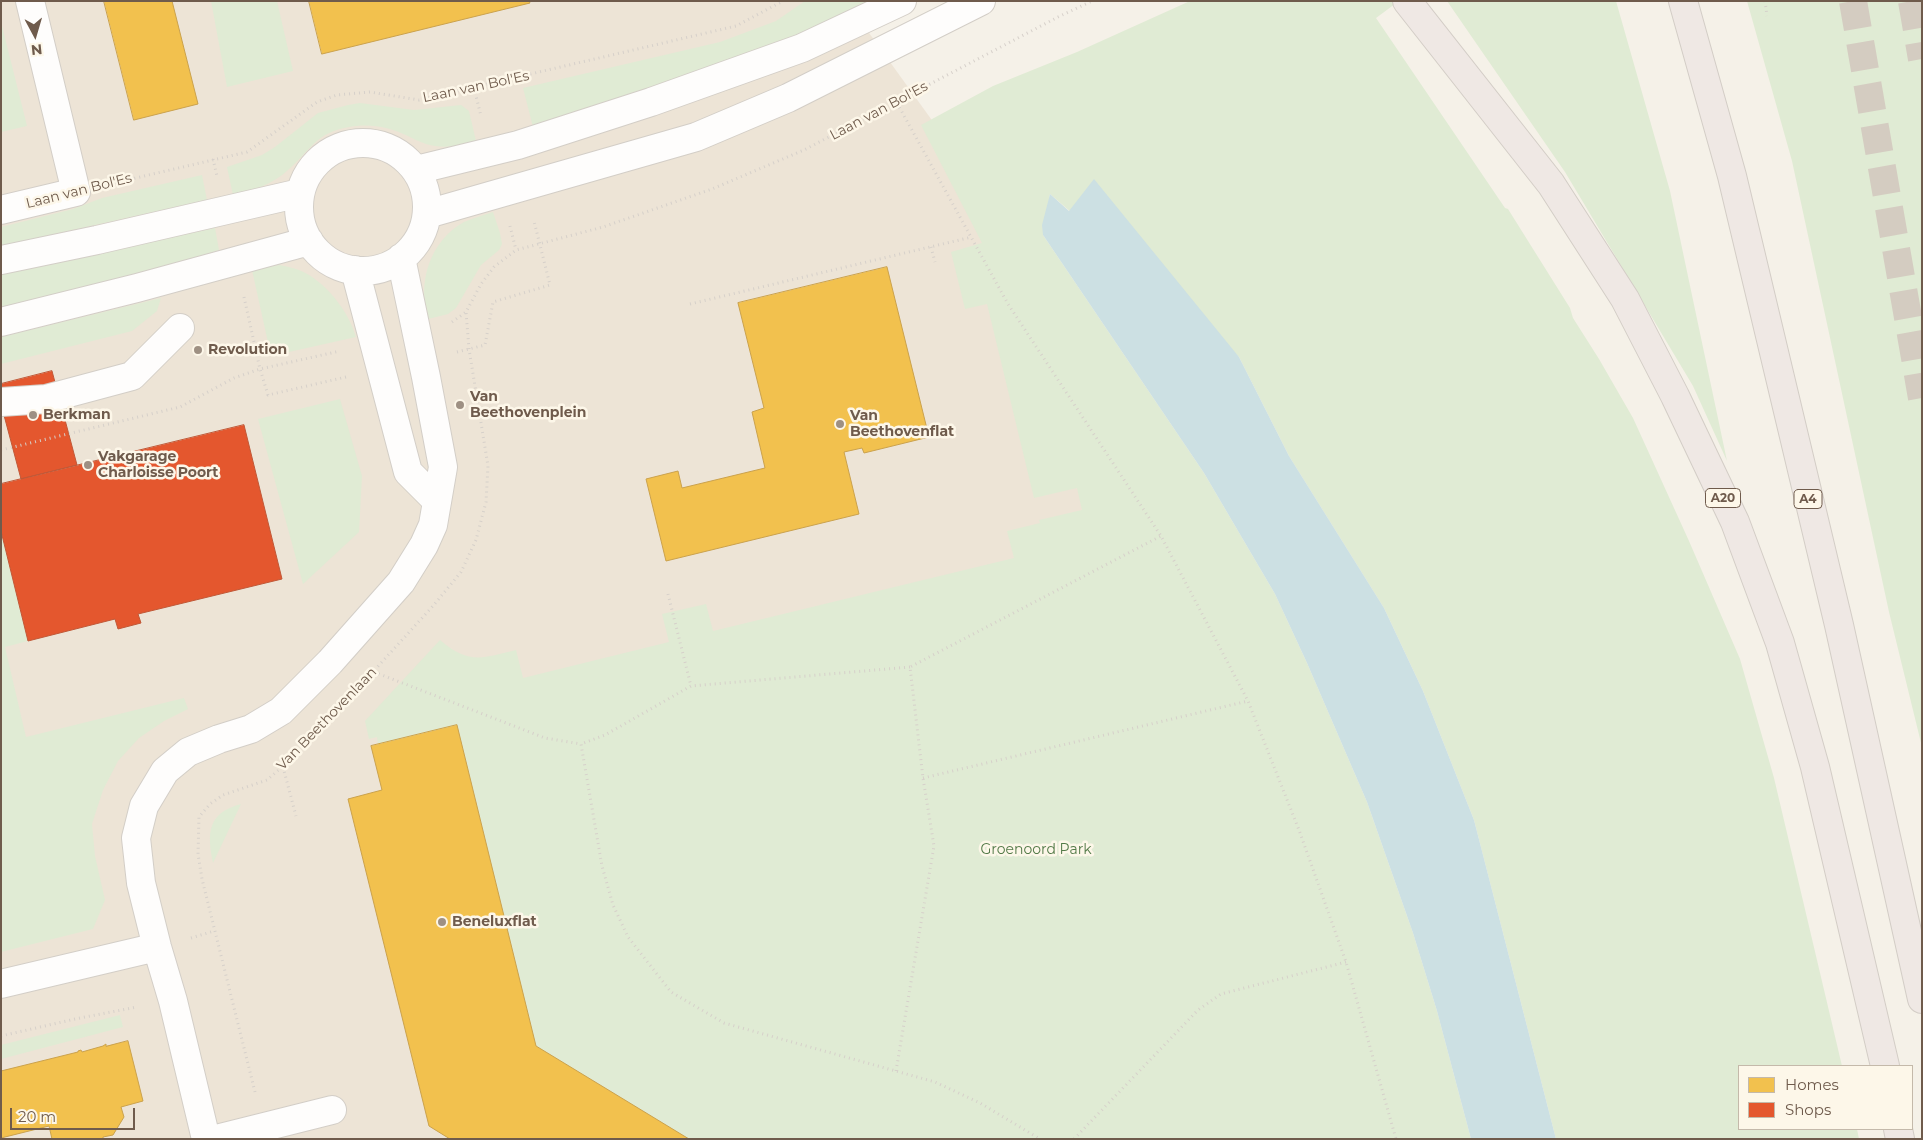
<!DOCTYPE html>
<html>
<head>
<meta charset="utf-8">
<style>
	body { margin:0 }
	#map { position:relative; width:1923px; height:1140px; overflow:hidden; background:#f5f1e8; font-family:Montserrat,sans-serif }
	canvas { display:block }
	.frame { position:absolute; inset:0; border:2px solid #6f5b4c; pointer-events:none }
	.legend { position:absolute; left:1738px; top:1065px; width:175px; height:65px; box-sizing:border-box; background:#fdf7e9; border:1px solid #c4b9aa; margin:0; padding:6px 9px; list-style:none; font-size:15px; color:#6f5b4c }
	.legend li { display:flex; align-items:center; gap:10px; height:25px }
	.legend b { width:25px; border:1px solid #c4b9aa }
	.north { position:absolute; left:10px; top:10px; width:50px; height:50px; -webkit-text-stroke:4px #fdf7e9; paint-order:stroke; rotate:174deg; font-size:14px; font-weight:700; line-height:20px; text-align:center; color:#6f5b4c }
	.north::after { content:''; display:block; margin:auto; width:18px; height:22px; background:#6f5b4c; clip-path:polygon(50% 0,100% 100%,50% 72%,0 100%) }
	.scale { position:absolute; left:10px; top:1108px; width:125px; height:22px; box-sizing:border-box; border:2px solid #6f5b4c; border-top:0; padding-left:6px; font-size:15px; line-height:18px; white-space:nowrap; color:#6f5b4c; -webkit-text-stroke:4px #fdf7e9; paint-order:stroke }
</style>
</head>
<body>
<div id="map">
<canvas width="1923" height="1140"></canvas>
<div class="frame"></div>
<ul class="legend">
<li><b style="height:14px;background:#f2c14e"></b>Homes</li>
<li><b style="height:14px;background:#e4572e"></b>Shops</li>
</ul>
<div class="north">N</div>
<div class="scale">20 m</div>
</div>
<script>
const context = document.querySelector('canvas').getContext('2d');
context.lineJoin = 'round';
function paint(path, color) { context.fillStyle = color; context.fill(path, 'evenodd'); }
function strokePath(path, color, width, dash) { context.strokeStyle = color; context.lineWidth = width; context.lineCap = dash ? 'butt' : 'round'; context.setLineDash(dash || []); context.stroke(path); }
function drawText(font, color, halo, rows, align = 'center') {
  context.font = font + ' Montserrat,sans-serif'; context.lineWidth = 5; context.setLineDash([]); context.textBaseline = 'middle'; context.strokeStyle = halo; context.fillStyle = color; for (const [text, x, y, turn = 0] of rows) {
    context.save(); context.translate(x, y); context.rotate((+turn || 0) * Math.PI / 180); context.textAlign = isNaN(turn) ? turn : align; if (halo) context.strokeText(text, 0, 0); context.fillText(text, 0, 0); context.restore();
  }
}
paint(new Path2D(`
	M1,1H846L1099,352L1449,1139H1Z`), '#ede4d6');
paint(new Path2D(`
	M211,1H277L293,71L227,87Z
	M805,1H881L809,33L703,71L533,127L523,88L720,42L776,21Z
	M1190,1H1399L1376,18L1505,208L1508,209L1570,308L1573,318L1599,359L1633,418L1689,541L1740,659L1774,778L1842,1066H1739V1129H1857L1859,1139H1556L1474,820L1423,691L1384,608L1289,456L1239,357L1050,194L1043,235L1204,473L1275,594L1307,663L1367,802L1413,933L1437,1011L1471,1139H689L536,1046L457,725L378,744L377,737L369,739L365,721L440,640C469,665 482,658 516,650L523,678L669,642L662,614L706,604L713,631L1014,558L1007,531L1040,523L1039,520L1082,510L1077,488L1034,498L987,304L965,309L951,252L982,243L921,125L993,86L1077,52Z
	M1447,1H1616L1670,191L1727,461L1693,386L1565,172Z
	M1747,1H1922V747L1889,612L1792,161Z
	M1,22L27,126L1,132Z
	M360,103L414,110L461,105L469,111L476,141L475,143C458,146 442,149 426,144C420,142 414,139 408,136C389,127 370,123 349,127C315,133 311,150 288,170C273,184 253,191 233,195L227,167L262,155L275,147L318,113L348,105Z
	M202,175L207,200L1,246V227L73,209L102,198Z
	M493,212L500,233L502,244L499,250L481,265L456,308L448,314L428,319C417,282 430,241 464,222C473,218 484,215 493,212Z
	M215,228L219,250L103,287L1,312V273Z
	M279,265C289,267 300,269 309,275C330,288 349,313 356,337L271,356L252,270Z
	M161,298L157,311L132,331L1,364V337Z
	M340,399L362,476L359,532L303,584L258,419Z
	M1,531L28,641L5,647L26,737L184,698L188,709L164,721L139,738L118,761L103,790L92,824L95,856L105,900L93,929L1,952Z
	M241,804L213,863C207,833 207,813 241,804Z
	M120,1015L123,1027L1,1059V1045Z`), '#e0ebd4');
paint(new Path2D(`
	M1094,179L1239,357L1289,456L1384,608L1423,691L1474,820L1556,1139H1471L1437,1011L1413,933L1367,802L1307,663L1275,594L1204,473L1043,235L1042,225L1050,194L1069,211Z`), '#cce0e3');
const homes = new Path2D(`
	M104,1H172L198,104L134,120Z
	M309,1H529L530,3L322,54Z
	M887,267L929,437L864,453L862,448L844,452L859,514L666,561L646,479L678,471L682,488L765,468L752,412L764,408L738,303Z
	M457,725L536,1046L689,1139H450L429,1126L348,799L382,790L371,746Z
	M128,1041L143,1101L121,1107L124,1117L113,1135L103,1137V1139H52L49,1126L1,1138V1071L78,1052V1051L81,1050L82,1052L103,1046L106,1044V1046Z`);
paint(homes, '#f2c14e');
strokePath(homes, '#cba24d', 1);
const shops = new Path2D(`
	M52,371L77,465L21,479L1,404V384Z
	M244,425L282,579L138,614L141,623L118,629L115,619L28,641L1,531V484Z`);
paint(shops, '#e4572e');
strokePath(shops, '#c15837', 1);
strokePath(new Path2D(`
	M1853,1L1922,398
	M1912,1L1922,59`), '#d4ccc1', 28, [28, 14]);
const minor = new Path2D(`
	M299 207a64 64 0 1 1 128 0a64 64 0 1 1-128 0Z
	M416,170L518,145L651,102L802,48L902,1
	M1,210L76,192L30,1
	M427,214L696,137L788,98L981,1
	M1,260L97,240L300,193
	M355,270L408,472L437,501
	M1,322L137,288L309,241
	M1,402L46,399L132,376L180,328
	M1,984L157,947
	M206,1139L173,1001L157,947L141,883L136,838L144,806L165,771L188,752L219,739L251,729L281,711L330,662L401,582L424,545L433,525L443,467L426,377L401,258
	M216,1139L332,1110`);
const highway = new Path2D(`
	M1407,1L1551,184L1625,299L1675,396L1735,522L1780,643L1815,767L1885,1066
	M1683,1L1732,176L1839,625L1922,999
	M1898,1129L1900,1139`);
strokePath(minor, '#d3cec7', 30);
strokePath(highway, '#d3cdc6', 30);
strokePath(new Path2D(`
	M1765,1L1767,16
	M474,88L481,116
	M897,103L1008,304L1161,536L1248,701L1299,830L1346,962L1396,1139
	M213,159L217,176
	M110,184L247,152L317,102L337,95L370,92L419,100L736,26L783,1
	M510,226L516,250
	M931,247L935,262
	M244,297L260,369L268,395L346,377
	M690,304L972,237
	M452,322L466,312L481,284L494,267L516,250L603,227L712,189L804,150L1058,17L1092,1
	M457,352L485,345L493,302L550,285L534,221
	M1,450L180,407L234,378L260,369L340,351
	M668,594L691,686
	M910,667L691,686L605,735L581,744L602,866L613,905L628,937L671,992L724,1023L935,1082L980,1103L1040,1139
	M374,672L545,738L581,744
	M283,767L296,816
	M923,778L1248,701
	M191,938L214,931
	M1,1036L75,1019L137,1007
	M896,1071L934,846L923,778L910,667L1161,536
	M255,1092L202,879L198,854L199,817L210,804L223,795L267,780L289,761L350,697L433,606L461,572L476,540L486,502L488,466L469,349L466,312
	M1074,1139L1198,1010L1221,994L1346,962`), '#d6d0ca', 3, [1, 4]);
strokePath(minor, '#fefdfc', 28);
strokePath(highway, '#efe8e4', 28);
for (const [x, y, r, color] of [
	[198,350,5,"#9e9083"],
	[460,405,5,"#9e9083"],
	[33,415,5,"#9e9083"],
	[840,424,5,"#9e9083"],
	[88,465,5,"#9e9083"],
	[442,922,5,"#9e9083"]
]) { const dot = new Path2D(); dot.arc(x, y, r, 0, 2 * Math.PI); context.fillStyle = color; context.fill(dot); strokePath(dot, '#fdf7e9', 2); }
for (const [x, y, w] of [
	[1723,498,35],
	[1808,499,28]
]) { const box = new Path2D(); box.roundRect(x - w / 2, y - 9.5, w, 19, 4); context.fillStyle = '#fdf7e9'; context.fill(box); strokePath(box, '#6f5b4c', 1); }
drawText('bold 12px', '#6f5b4c', null, [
	["A20",1723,498],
	["A4",1808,499]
]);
drawText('14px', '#6f5b4c', '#fdf7e9', [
	["Laan van Bol'Es",476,87,-12],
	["Laan van Bol'Es",879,111,-28],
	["Laan van Bol'Es",79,191,-14],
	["Van Beethovenlaan",327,719,-46]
]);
drawText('bold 14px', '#6f5b4c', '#fdf7e9', [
	["Revolution",208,350],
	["Van",470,397],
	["Beethovenplein",470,413],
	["Berkman",43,415],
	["Van",850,416],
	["Beethovenflat",850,432],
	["Vakgarage",98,457],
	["Charloisse Poort",98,473],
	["Beneluxflat",452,922]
], 'left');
drawText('14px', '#537a48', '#fdf7e9', [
	["Groenoord Park",1036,850]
]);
</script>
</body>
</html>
